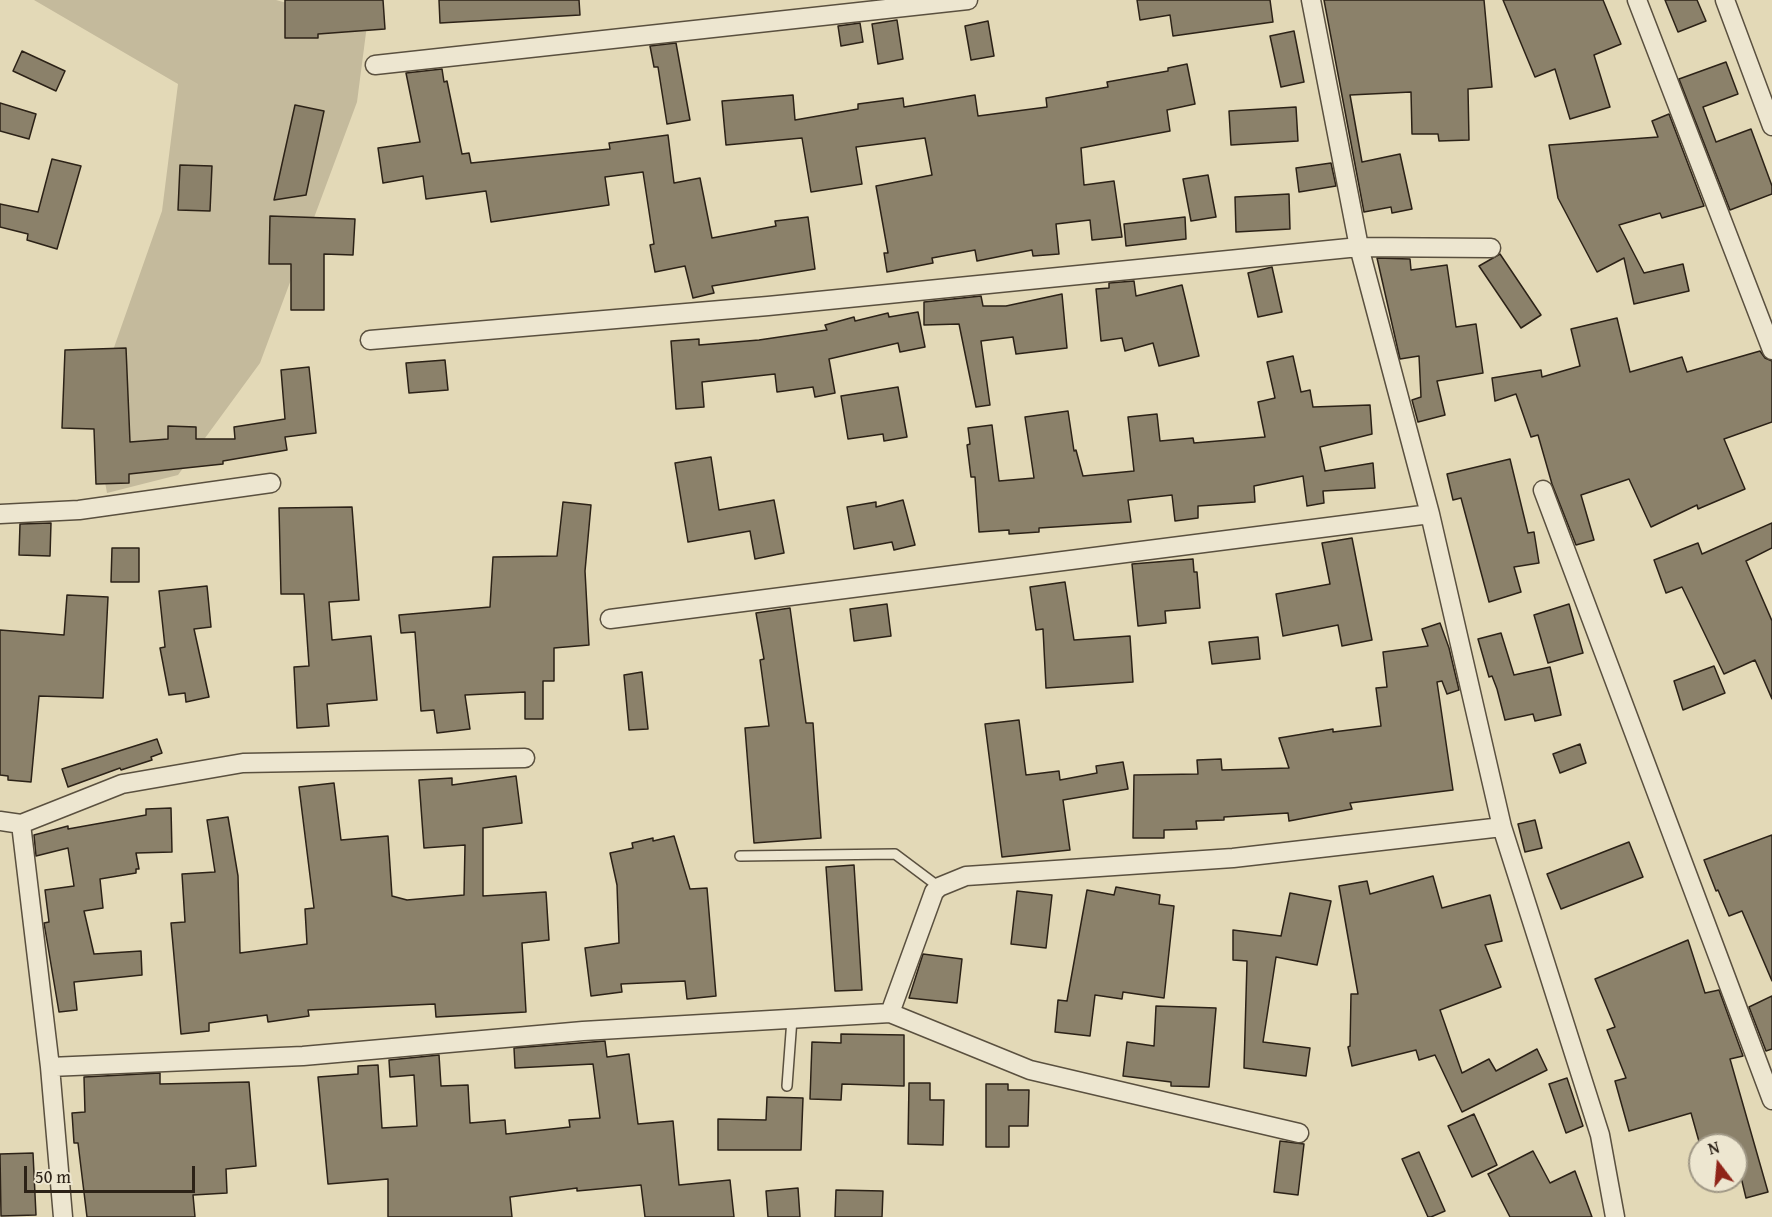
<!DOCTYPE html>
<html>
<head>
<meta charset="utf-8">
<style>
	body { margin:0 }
	#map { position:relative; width:1772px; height:1217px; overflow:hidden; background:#e3d9b7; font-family:"Gentium Book Plus",serif }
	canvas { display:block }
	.north { position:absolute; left:1688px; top:1133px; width:60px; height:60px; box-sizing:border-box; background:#ede6d0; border:2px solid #a09886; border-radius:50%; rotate:344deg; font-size:16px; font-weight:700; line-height:24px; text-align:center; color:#2c2217 }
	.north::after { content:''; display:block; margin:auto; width:21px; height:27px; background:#8f2418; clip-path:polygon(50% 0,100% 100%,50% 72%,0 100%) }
	.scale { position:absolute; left:24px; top:1166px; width:171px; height:27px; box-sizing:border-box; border:3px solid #2c2217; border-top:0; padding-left:8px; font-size:18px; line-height:21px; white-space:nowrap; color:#2c2217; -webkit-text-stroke:4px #ede6d0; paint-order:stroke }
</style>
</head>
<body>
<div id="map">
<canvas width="1772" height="1217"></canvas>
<div class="north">N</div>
<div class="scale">50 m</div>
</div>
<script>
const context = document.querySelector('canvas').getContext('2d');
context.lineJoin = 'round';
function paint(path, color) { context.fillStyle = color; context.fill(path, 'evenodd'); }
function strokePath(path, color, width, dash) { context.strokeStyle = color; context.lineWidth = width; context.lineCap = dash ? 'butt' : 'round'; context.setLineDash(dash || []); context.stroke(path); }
paint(new Path2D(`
	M34,0H276L367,25L357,102L260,363L178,475L107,493L92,410L162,211L178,84Z`), '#c4ba9c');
const building = new Path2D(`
	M285,0H383L385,29L318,34V38H285Z
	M439,0H579L580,15L440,23Z
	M1137,0H1270L1273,22L1173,36L1170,15L1140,20Z
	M1324,0H1484L1492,87L1468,89L1469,140L1439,141L1438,134H1412L1411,92L1350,95L1362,162L1400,154L1412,209L1392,213L1391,207L1364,212Z
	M1503,0H1603L1621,44L1594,55L1610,107L1570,119L1555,69L1535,77Z
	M1665,0H1697L1706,21L1678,32Z
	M897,20L903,59L878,64L872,24Z
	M988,21L994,56L971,60L965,26Z
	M860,23L863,42L841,46L838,26Z
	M1294,31L1304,82L1281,87L1270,36Z
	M676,43L690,120L667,124L658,67H654L650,46Z
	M22,51L65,71L56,91L13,71Z
	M1726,62L1738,94L1703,107L1716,142L1751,129L1772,186V194L1730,210L1679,79Z
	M1187,64L1195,104L1167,110L1170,131L1081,148L1084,185L1114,181L1122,237L1092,240L1090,220L1056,224L1059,254L1033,256L1032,250L977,261L975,250L932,258L933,263L887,272L884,253H888L876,186L932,175L925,138L856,147L862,184L811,192L802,138L726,145L722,101L793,95L795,120L858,109V104L903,98L904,107L975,95L978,116L1047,107L1046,98L1108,87L1107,82L1168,71V68Z
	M442,69L444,82L447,81L462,154L469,153L471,163L610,149L609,143L668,135L674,183L700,178L712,238L776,226L775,221L808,217L815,269L712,286L714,293L693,298L685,266L655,272L650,245L654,244L643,172L605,177L609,205L491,222L486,191L426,199L423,176L383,183L378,148L420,142L406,73Z
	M0,103L36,114L29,139L0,131Z
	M295,105L324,111L306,195L274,200Z
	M1296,107L1298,141L1231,145L1229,111Z
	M1669,114L1704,206L1662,218L1660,213L1619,225L1644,273L1683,264L1689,291L1634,304L1624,258L1597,272L1558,198L1549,145L1658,137L1652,121Z
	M52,159L81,166L57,249L27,240L28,234L0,227V204L38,212Z
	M1331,163L1336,186L1299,192L1296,168Z
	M180,165L212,166L210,211L178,210Z
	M1208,175L1216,217L1191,221L1183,179Z
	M1289,194L1290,229L1236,232L1235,197Z
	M270,216L355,219L353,255L324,254V310H291V264H269Z
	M1185,217L1186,239L1126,246L1124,224Z
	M1500,254L1541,315L1521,328L1479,266Z
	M1377,258L1410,259L1411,270L1447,265L1456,327L1476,324L1483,373L1437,381L1445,415L1418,422L1412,400L1421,397L1419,356L1400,359Z
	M1272,267L1282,312L1258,317L1248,273Z
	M1134,281L1136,296L1182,285L1199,356L1159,366L1153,343L1125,351L1122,338L1101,341L1096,289L1109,288V283Z
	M1062,294L1067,348L1016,354L1013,337L981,341L990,405L976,407L959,324L924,325V302L981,296L983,306H1006Z
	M918,312L925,347L900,352L898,343L829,359L835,393L815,397L813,387L777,392L775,374L702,382L704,407L676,409L671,341L699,339V345L759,340L827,330L825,325L854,317L855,321L888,313L889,317Z
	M1617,318L1630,372L1682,357L1687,372L1760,351L1765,358L1772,361V422L1724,439L1745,489L1698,509L1697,505L1651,527L1629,479L1581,495L1594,540L1576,545L1552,484L1538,435L1531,437L1516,394L1495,401L1492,378L1541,370L1542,377L1580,366L1571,329Z
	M126,348L130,442L168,439V426L196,427V439H235L234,427L285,419L281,370L309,367L316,433L285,437L287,450L223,461V464L129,474V483L96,484L94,429L62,428L65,350Z
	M1293,356L1301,392L1310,390L1313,407L1370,405L1372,434L1320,447L1325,471L1373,463L1375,488L1323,491L1324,503L1307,506L1303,476L1254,486L1255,502L1198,506V518L1175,521L1172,495L1128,500L1131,522L1039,528V532L1009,534V530L979,532L975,477H971L967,445L970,444L968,428L992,425L999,481L1034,478L1025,417L1068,411L1074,451L1076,450L1083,476L1134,471L1128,417L1157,414L1160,441L1193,438L1194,443L1265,437L1258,402L1275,398L1267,362Z
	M445,360L448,390L409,393L406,363Z
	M898,387L907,437L884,441L883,434L848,439L841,396Z
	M711,457L719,510L774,500L784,553L755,559L750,531L688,542L675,463Z
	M1510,459L1528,533L1534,532L1539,563L1514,567L1521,592L1489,602L1461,498L1453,500L1447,474Z
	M903,500L915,545L894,550L892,542L854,549L847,507L876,502V507Z
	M563,502L591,505L585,571L589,645L554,648V681H543V719H525V692L465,695L470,729L437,733L434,710L421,711L415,632L401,633L399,615L490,607L493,557L557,556Z
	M352,507L359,600L329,602L332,640L371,636L377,700L327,704L329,726L297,728L294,667L309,666L304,594H281L279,508Z
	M51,523L50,556L19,555L20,524Z
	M1772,523V548L1746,561L1772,621V699L1755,660L1724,674L1682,587L1666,593L1654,560L1698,543L1702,554Z
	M1352,538L1372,640L1342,646L1338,625L1283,636L1276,594L1330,584L1322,543Z
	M112,548H139V582H111Z
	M1193,559L1194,572H1197L1200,608L1165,611L1166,623L1138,626L1132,564Z
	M1065,582L1074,640L1130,636L1133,682L1046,688L1043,629L1036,630L1030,587Z
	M207,586L211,627L194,629L209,697L186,702L185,693L169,695L160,648L165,647L159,591Z
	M67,595L108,597L103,698L39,696L31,782L8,780V776L0,775V630L64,635Z
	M887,604L891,636L854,641L850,609Z
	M1569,604L1583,653L1548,663L1534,615Z
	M790,608L806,723H813L821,838L754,843L745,728L769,726L760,660L764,659L756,613Z
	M1440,623L1449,648L1459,690L1447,694L1442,681L1437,682L1453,790L1350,803L1352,809L1289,821L1288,813L1224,817V820L1196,821L1197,829L1164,830V838H1133L1134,775L1198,774L1197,760L1221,759L1222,770L1289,768L1279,738L1333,729V732L1381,726L1376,688L1387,687L1383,652L1428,646L1422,629Z
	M1501,633L1514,675L1550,667L1561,715L1535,721L1533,714L1505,720L1497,689L1492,676L1489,677L1478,639Z
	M1258,637L1260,659L1212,664L1209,642Z
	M1714,666L1725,693L1683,710L1674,681Z
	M642,672L648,729L629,730L624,675Z
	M1019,720L1026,775L1059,771L1060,780L1097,773L1096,766L1123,762L1128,789L1063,800L1070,850L1002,857L985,724Z
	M157,739L162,753L151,757L152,760L121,770L120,768L68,787L62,769Z
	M1580,744L1586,763L1560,773L1553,754Z
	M516,776L522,823L483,828V896L546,892L549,940L522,943L526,1012L436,1017L435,1004L308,1010L309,1016L268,1022L267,1015L209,1023V1031L181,1034L171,923L185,922L182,874L215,872L207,820L228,817L238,876L240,953L307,944L305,909L314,908L299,787L334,783L341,840L388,836L392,896L407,900L464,895L465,845L424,848L419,780L452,778V785Z
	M171,808L172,852L136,853L139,869H136V873L100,879L103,908L84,911L94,954L141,951L142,975L74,982L77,1010L59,1012L44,923L49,922L45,890L74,886L68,848L36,856L34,835L68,826V829L146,815V809Z
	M1535,820L1542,848L1525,852L1518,824Z
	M1772,835V981L1742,911L1729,916L1718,890L1716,891L1704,860Z
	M674,836L690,889L707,888L716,996L687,999L685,981L621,984L622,992L591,996L585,948L619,943L617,885L610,853L633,848L632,843L653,838V841Z
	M1629,842L1643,877L1561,909L1547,874Z
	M854,865L862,990L835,991L826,867Z
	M1433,876L1442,908L1490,895L1502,941L1485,945L1501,987L1440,1010L1462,1073L1489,1059L1496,1071L1537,1049L1547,1070L1462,1112L1435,1055L1419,1060L1416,1050L1352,1066L1348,1047L1350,1046L1351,994H1358L1339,886L1367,881L1370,894Z
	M1116,887L1160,895L1159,904L1174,906L1164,998L1123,992L1122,999L1095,995L1090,1036L1055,1032L1058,1000L1067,1001L1087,890L1114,895Z
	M1017,891L1052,895L1046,948L1011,944Z
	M1290,893L1331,901L1317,965L1276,957L1263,1042L1310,1048L1306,1076L1244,1068L1247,961L1233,960V930L1281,936Z
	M1688,940L1705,993L1719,990L1743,1056L1730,1059L1768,1192L1746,1198L1740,1173L1736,1174V1145H1700L1691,1113L1629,1131L1615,1081L1626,1078L1607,1030L1615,1027L1595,979Z
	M923,954L962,959L957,1003L909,998Z
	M1772,996V1049L1766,1051L1749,1007Z
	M1156,1006L1216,1008L1209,1087L1171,1086V1082L1123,1076L1127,1042L1154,1046Z
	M841,1034L904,1035V1086L842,1084L841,1100L810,1099L812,1042L841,1043Z
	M605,1041L607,1057L629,1054L638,1124L673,1121L679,1185L730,1180L734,1217H645L641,1185L577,1191V1188L510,1197L512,1217H388V1179L328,1184L318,1077L358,1074V1066L378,1065L382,1128L417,1126L414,1075L390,1077L389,1060L439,1055L441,1086L468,1085L470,1123L505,1120L506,1134L570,1127L569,1120L600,1118L593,1064L515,1068L514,1048Z
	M160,1073V1084L249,1082L256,1166L226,1169L227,1193L193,1195L195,1217H87L78,1143H74L72,1113L85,1112L84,1077Z
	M1567,1078L1583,1126L1566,1133L1549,1084Z
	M909,1083H930V1100H944L943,1145L908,1144Z
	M986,1084H1008V1090H1029L1028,1126H1009V1147H986Z
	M767,1097L803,1098L801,1150H718V1119L766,1120Z
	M1474,1114L1497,1165L1472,1177L1448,1126Z
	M1280,1141L1304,1144L1298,1195L1274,1192Z
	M1533,1151L1550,1183L1575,1171L1592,1217H1510L1488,1174Z
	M1419,1152L1445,1211L1431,1217H1428L1402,1159Z
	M33,1153L36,1215L1,1216L0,1154Z
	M798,1188L800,1217H768L766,1191Z
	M836,1190L883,1191L882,1217H835Z`);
paint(building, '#8b816a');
strokePath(building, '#2c2217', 1.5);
const service = new Path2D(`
	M740,856L895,854L939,887
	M787,1086L792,1019`);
const minor = new Path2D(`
	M1311,0L1359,247L1430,514L1502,827L1600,1135L1615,1217
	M1637,0L1772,350
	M1725,0L1772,126
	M375,65L968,0
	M370,340L768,306L1359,247L1491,248
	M1543,490L1772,1100
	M0,514L79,510L271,483
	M610,619L1430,514
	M0,821L21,824L122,784L243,763L525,758
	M21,824L50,1067L63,1217
	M890,1013L934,892L939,887L966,876L1233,858L1502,827
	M50,1067L303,1056L583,1031L890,1013L1030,1070L1299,1133`);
strokePath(service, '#5a503f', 12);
strokePath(minor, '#5a503f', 21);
strokePath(service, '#ede6d0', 9);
strokePath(minor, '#ede6d0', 18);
</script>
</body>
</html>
